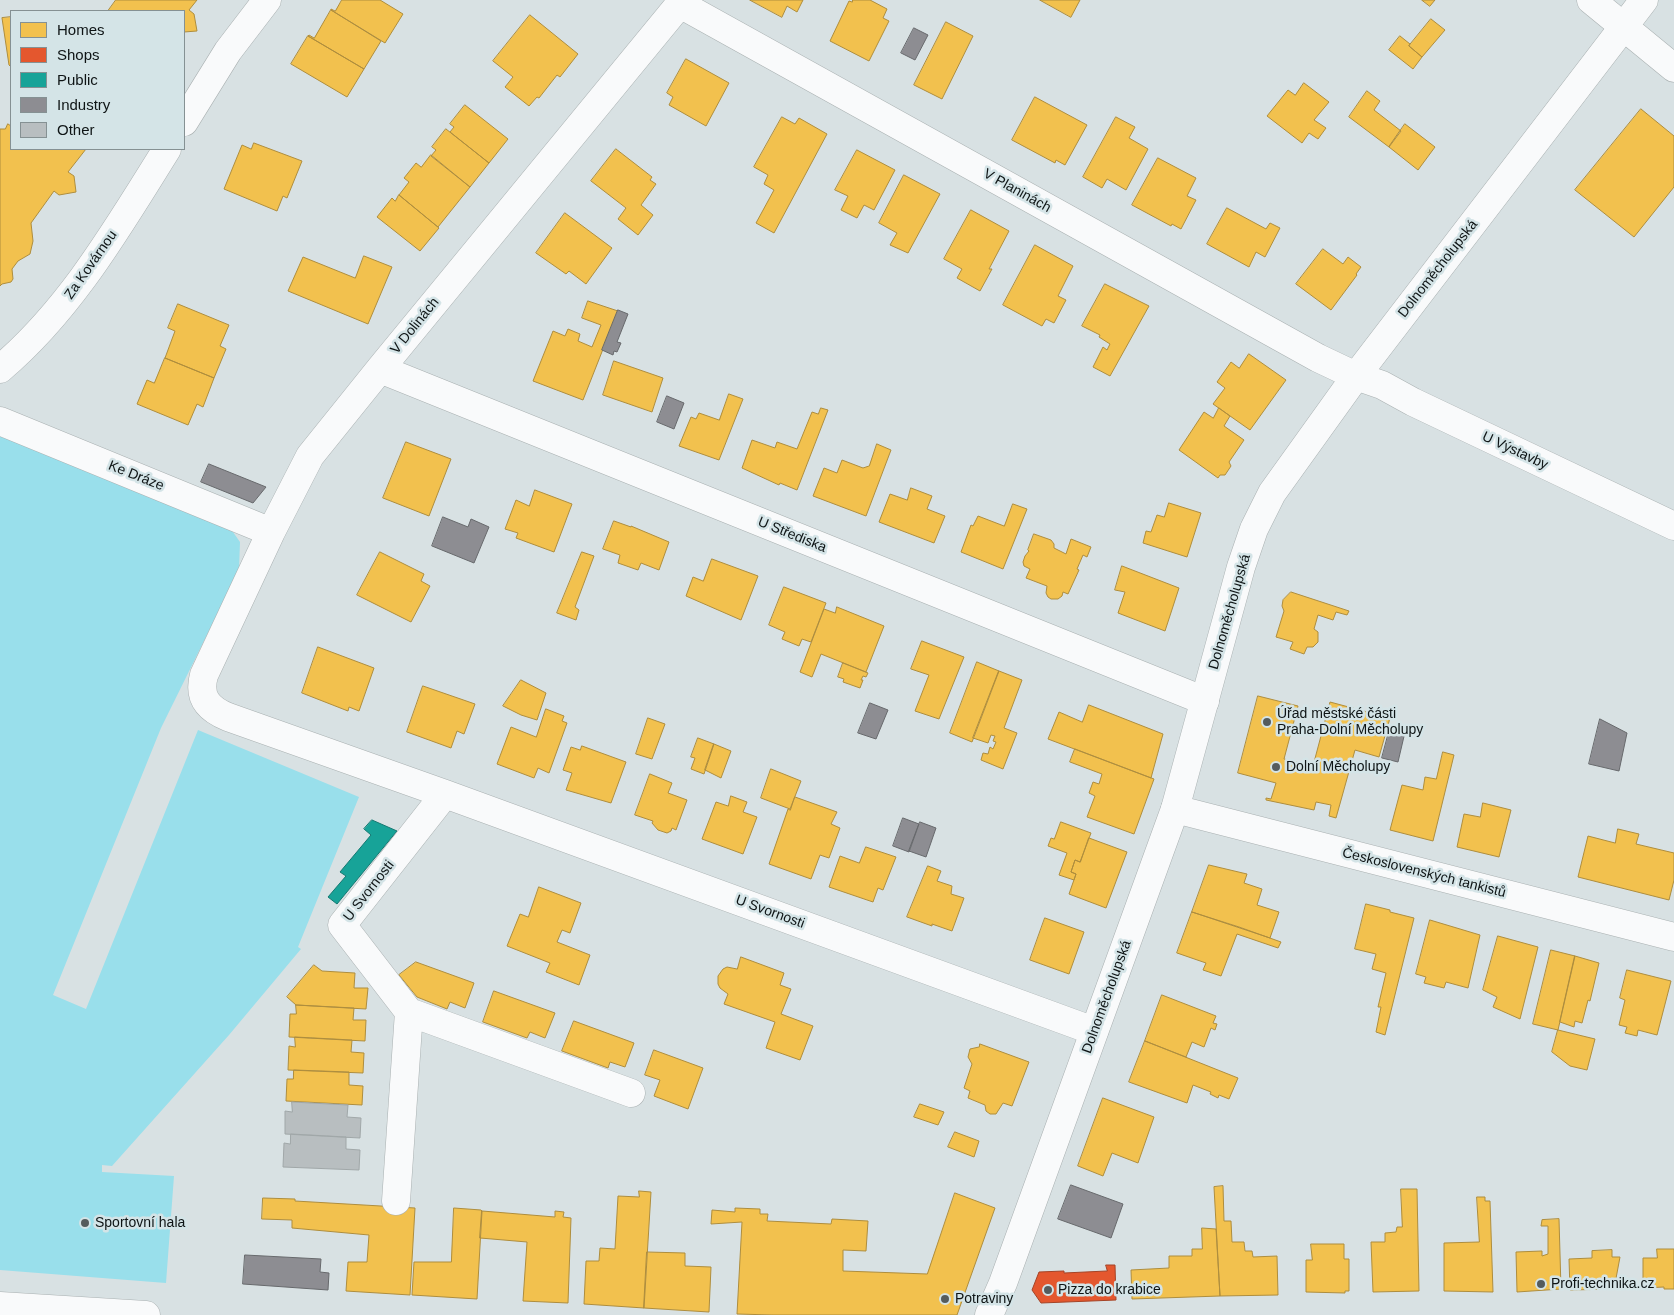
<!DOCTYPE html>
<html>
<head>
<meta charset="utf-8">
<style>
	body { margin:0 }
	#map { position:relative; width:1674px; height:1315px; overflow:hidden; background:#d8e1e3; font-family:Arial,sans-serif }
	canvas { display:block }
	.legend { position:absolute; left:10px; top:10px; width:175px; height:140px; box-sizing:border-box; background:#d4e4e7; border:1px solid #859193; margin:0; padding:6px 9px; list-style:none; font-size:15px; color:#0e1415 }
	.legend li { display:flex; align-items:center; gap:10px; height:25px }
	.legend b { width:25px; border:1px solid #859193 }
</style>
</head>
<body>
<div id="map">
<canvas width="1674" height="1315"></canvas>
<ul class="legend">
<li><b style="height:14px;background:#f2c14e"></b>Homes</li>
<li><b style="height:14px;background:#e4572e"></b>Shops</li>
<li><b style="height:14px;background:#17a398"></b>Public</li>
<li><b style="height:14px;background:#8d8d92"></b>Industry</li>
<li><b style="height:14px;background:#b8bec0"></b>Other</li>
</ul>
</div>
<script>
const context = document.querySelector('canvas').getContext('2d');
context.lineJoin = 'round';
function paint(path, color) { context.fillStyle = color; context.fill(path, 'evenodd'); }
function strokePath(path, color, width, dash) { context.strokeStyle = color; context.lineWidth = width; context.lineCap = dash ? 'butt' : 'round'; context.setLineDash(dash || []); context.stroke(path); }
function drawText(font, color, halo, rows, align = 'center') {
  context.font = font + ' Arial,sans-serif'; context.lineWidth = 5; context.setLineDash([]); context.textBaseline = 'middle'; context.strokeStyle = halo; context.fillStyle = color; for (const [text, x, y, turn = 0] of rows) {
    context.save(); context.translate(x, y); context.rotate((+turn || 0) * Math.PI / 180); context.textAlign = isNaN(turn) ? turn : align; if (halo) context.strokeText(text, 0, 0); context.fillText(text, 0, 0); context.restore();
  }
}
paint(new Path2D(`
	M0,436L228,525L240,542L239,570L161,728L53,995L86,1009L198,730L359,797L298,947L301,949L229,1035L112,1166L102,1165V1172L174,1176L166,1283L0,1270Z`), '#99dfeb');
const homes = new Path2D(`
	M116,0H197L189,10L194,14L197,31L184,32V11H108Z
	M342,0H380L403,14L385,43L331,10V9L335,11Z
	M750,0H803L797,12L787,6L782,17Z
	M853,0H870L887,9L883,18L889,21L869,61L830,41L849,1L852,2Z
	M1040,0H1080L1071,17Z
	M1422,0H1435L1430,6Z
	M331,10L381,41L364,69L308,36L309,35L314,38Z
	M530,15L578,54L560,77L557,75L539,98L537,97L529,106L505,87L513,77L493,61Z
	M11,17V67L9,65L2,18Z
	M1431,19L1445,30L1422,57L1409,46Z
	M946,22L973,36L942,99L914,85Z
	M308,36L364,69L347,97L291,64Z
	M1400,36L1410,44L1409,46L1422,57L1413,69L1389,50Z
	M686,59L729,83L706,126L669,105L673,97L667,93Z
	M1304,83L1329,102L1314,120L1326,128L1318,139L1309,133L1302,143L1267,116L1288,90L1295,95Z
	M1367,91L1380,101L1374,110L1401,131L1389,147L1349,117Z
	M1035,97L1087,125L1065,165L1056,160L1055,163L1012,140Z
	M465,105L508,139L489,163L450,132L454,127L450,124Z
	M1641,109L1674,136V187L1634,237L1575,190Z
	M782,117L795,124L799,118L827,134L774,233L756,223L774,190L764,184L768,175L754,167Z
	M1116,117L1135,127L1129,138L1148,149L1126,190L1107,179L1102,188L1083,177Z
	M8,124L11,126V149H86L68,172L74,176L76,192L59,195L54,191L31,223L33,241L30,254L18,261L12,269L13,279L11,282L2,284L0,286V129H5Z
	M1405,124L1435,147L1418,170L1389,147Z
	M446,129L489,163L470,187L431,156L436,150L432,147Z
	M254,143L302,161L287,198L283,196L277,211L224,189L242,145L251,149Z
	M616,149L652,177L650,180L656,184L641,205L653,215L638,235L618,219L626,208L591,181Z
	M857,150L895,170L874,210L864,205L857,218L841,210L848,196L835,190Z
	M431,155L470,187L438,227L399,195L409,182L404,178L416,163L421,167Z
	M1158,158L1196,178L1187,196L1196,200L1181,229L1172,224L1171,226L1132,205Z
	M904,175L940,194L908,253L890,245L897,233L879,223Z
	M399,195L439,228L420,251L377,217L392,198L395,201Z
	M1227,208L1266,229L1270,223L1280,228L1265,257L1256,252L1249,267L1207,244Z
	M971,210L1009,231L989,269H992L980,291L957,278L962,269L944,259Z
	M565,213L612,248L586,284L569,271L566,274L536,253Z
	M1035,245L1073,266L1058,296L1066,300L1054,323L1046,319L1042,326L1003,305Z
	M1323,249L1343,264L1348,257L1361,267L1356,274L1357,275L1331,310L1296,284Z
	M364,256L392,267L368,324L288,291L303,257L355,278Z
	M1105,284L1149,306L1110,376L1093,367L1103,347L1107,350L1110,344L1099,337L1100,335L1082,326Z
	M588,301L618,311L583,400L533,381L553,331L565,336L568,329L580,334L578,341L592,347L601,325L582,318Z
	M178,304L229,325L220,346L226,349L214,378L165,358L175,331L168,328Z
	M1249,354L1286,380L1250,430L1213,404L1225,388L1217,382L1231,362L1239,368Z
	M165,358L214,378L203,407L197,404L188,425L137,404L147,380L154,383Z
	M614,361L663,378L652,412L603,395Z
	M729,394L743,399L719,460L679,446L691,417L696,419L699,413L719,420Z
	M821,408L828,410L797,490L780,483L779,485L742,468L752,440L775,448L777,442L797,449L812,412L818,414Z
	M1219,408L1230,416L1224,426L1244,440L1229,462L1231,466L1225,475H1220L1218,478L1179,450L1204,412L1213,418Z
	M406,442L451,459L429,516L383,498Z
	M877,444L891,450L866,516L813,496L824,468L837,473L842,460L863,468L869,466Z
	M911,488L932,496L927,509L945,516L934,543L879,522L890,494L907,500Z
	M535,490L572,504L554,552L516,538L518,533L505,529L516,500L529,506Z
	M1169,503L1201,513L1187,557L1143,543L1146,531L1151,532L1157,515L1164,517Z
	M1013,504L1027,509L1003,569L961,552L971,525L973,526L978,516L1004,526Z
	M614,521L631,527V526L669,542L659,570L641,563L638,570L618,563L620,555L603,549Z
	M1034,534L1051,540L1054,544V548L1066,554L1071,539L1091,547L1087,557L1083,555L1077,569L1079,570L1068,594L1063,592L1062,596L1058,599H1051L1048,597L1046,593L1047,586L1026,578L1030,569L1024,566L1023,562L1025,556L1029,551L1028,550Z
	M380,552L424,574L421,581L430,586L411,622L357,595Z
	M582,552L594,556L575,607L579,610L576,620L557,613Z
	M712,559L758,576L741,620L686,596L693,577L703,581Z
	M1122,566L1179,588L1165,631L1118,613L1125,592L1115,590Z
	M784,587L826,603L811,642L802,639L799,646L782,639L785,632L769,625Z
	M1291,592L1349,611L1347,615L1336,612L1333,620L1318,615L1314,629L1318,632V642L1313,647H1307L1304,654L1290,649L1293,642L1276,637L1284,611L1282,606L1283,600Z
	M837,607L884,626L866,672L821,654L812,677L800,672L824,609L835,613Z
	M922,641L964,657L939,719L915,711L929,675L911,669Z
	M318,647L374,668L359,711L349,707L348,711L302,693Z
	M977,662L999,671L972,742L950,733Z
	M843,663L868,673L866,677L863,676L861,680H863L860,688L843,682L844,679L838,677Z
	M999,671L1022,680L1004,728L1017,733L1003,769L981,760L983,753L988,754L990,747L993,749L996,742L993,741L995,736L991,735L988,743L973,738Z
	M521,680L546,693L537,720L521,715L503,706Z
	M423,686L475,704L464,734L457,731L451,748L407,732Z
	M1258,696L1298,706L1284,759L1313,766L1330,702L1390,718L1379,757L1355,750L1336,818L1329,816L1331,805L1316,802L1314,810L1266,800V798L1271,799L1276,783L1238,773Z
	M1089,705L1163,734L1151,778L1048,739L1059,712L1082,722Z
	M546,709L564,716L562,721L567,723L549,773L538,768L534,778L497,764L511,727L536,737Z
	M648,718L665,724L652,759L636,754Z
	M698,738L714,744L704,774L691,769L695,758L691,757Z
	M714,744L731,751L721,778L705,770Z
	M582,746L626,762L611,803L566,790L572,773L563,770L571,747L580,750Z
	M1075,749L1154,779L1134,834L1087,817L1095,796L1089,793L1093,782L1099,784L1102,774L1070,762Z
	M1443,752L1454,755L1433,841L1390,830L1402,785L1423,790L1425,777L1436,779Z
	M771,769L801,781L790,809L761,798Z
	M650,774L672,783L668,793L687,800L676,830L672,828L671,831L667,833L658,830L652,823L653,821L635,815Z
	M731,796L747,802L743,812L757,817L743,854L702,839L716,802L728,806Z
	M795,797L837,812L831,824L840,828L829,858L820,855L811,879L769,864L788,809L790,810Z
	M1483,803L1511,810L1499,857L1457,847L1464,814L1480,817Z
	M1061,822L1091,833L1080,862L1075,860L1071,872L1076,874L1074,880L1059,875L1067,853L1048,846L1051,838L1054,839Z
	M1618,829L1639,834L1636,844L1674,853V880L1669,900L1578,877L1588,836L1615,843Z
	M1089,838L1127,852L1106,908L1069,894L1076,874L1071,872L1075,860L1080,862Z
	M866,847L896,857L883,890L878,888L873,902L829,887L840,856L859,863Z
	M1209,865L1247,874L1244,883L1262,889L1257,905L1279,912L1270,938L1192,912Z
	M928,866L941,871L937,881L952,886L951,894L964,898L952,931L932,924V926L907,917Z
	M539,887L581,903L570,933L562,930L557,942L590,955L579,985L546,972L550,963L507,946L520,914L528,917Z
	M1366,904L1390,910V912L1414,918L1385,1035L1376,1032L1381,1007H1378L1386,973L1372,969L1376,954L1355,949Z
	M1192,912L1239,927L1281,942L1278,948L1237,934L1221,976L1203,970L1206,963L1177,953Z
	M1045,918L1084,932L1069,974L1030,960Z
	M1430,920L1480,935L1468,988L1446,982L1444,988L1424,983L1426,977L1416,974Z
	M1498,936L1538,947L1520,1019L1493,1007L1497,997L1483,990Z
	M1551,950L1575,956L1558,1030L1533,1024Z
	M1575,956L1599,963L1590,1001L1588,1000L1582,1023L1575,1021L1574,1027L1560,1022Z
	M741,957L784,973L780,985L791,989L781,1014L813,1026L800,1060L766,1048L775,1022L724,1004L728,994L720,988L718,984V976L723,969L727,967L737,969Z
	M416,962L474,983L465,1008L450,1002L447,1009L417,997L399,975Z
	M314,965L322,971L355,973L354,988H368L366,1009L296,1005L287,997Z
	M1627,970L1671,981L1657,1035L1638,1030L1637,1036L1625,1033L1627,1027L1619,1025L1625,1000L1620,998Z
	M494,991L555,1013L545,1038L530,1032L527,1038L483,1022Z
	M1162,995L1216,1016L1213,1023L1217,1024L1215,1030L1211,1028L1204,1047L1192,1042L1186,1057L1145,1041Z
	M296,1005L354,1008L353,1020H366L365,1041L289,1037L290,1014H296Z
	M574,1021L634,1043L625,1067L610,1062L608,1068L562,1051Z
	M1558,1030L1595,1039L1587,1070L1570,1066L1552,1052Z
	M295,1037L352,1040L351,1052L364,1053L363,1073L288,1070L289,1046L295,1047Z
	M1145,1041L1238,1078L1229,1099L1219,1095L1218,1098L1210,1094L1211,1092L1193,1085L1187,1103L1129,1082Z
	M980,1044L1029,1062L1012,1106L1003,1103L996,1114H990L986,1111L985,1105L968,1098L970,1091L964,1088L972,1064L968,1057L970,1049L979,1047Z
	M654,1050L703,1068L688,1109L654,1096L660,1080L645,1075Z
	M294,1070L349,1072V1085L363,1086L362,1105L286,1101L287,1079H293Z
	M1103,1098L1154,1117L1138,1163L1112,1153L1103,1176L1078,1166Z
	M920,1104L944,1112L938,1125L914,1117Z
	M955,1132L979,1141L974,1157L948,1147Z
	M1223,1186L1224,1221H1231L1232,1242H1244L1245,1251H1252L1253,1257L1277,1256L1278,1295L1220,1296L1214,1187Z
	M1401,1189H1417L1419,1291L1373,1292L1371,1242H1385V1233L1396,1232L1397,1227H1402Z
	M639,1191L651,1192L644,1308L584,1304L586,1261H599L600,1248L615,1249L618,1196L639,1197Z
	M955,1193L995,1208L957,1315H773L737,1314L742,1222L711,1224L712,1210L735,1212V1208L760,1209V1214H768L767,1221L831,1224L832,1219L868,1221L866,1251L843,1250V1271L927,1274Z
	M1477,1197H1485V1201H1490L1493,1292L1444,1291V1243L1479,1242Z
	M263,1198L295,1199V1201L415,1208L410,1295L346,1291L348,1262H367L369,1235L292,1228V1220L262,1219Z
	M454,1208L481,1210L482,1211L477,1299L412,1295L414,1262H451Z
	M482,1211L555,1217V1211L564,1212L563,1217L571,1218L568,1303L523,1301L527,1242L480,1238Z
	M1559,1219L1561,1289L1517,1292L1516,1252L1542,1251V1256L1548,1254V1226H1541L1542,1220Z
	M1202,1228L1216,1229L1220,1296L1132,1299L1131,1270L1169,1268V1256H1192V1249H1202Z
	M1311,1244H1344V1259H1349V1291H1345V1293L1306,1292V1260H1312Z
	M1657,1249H1674V1289H1664V1287L1643,1288V1258H1657Z
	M1612,1250V1257H1620L1614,1289L1570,1290L1569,1259L1592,1258V1251Z
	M647,1252L685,1253V1266L711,1267L709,1312L644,1308Z`);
paint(homes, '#f2c14e');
strokePath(homes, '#ae8d3d', 1);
const shops = new Path2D(`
	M1106,1265H1115L1116,1300L1041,1303L1032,1290L1039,1272L1064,1271V1273L1107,1271Z`);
paint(shops, '#e4572e');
strokePath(shops, '#a44326', 1);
const public = new Path2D(`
	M372,820L397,831L337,904L328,897L346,876L340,872L371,835L364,829Z`);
paint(public, '#17a398');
strokePath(public, '#147871', 1);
const industry = new Path2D(`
	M914,28L928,35L915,60L901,53Z
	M618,310L628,314L617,342L621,343L617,352L614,351L613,355L602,350Z
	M667,396L684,403L674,429L657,422Z
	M209,464L266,487L253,503L201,482Z
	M443,517L468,527L471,519L489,527L474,563L432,546Z
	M870,703L888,710L876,739L858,733Z
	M1600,719L1627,733L1619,771L1589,764Z
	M1390,728L1405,732L1398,762L1382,758Z
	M903,818L919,824L909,852L893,846Z
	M920,822L936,828L926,857L909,851Z
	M1071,1185L1123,1204L1111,1238L1058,1219Z
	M245,1255L321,1259L320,1272L329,1273L328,1290L243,1284Z`);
paint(industry, '#8d8d92');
strokePath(industry, '#67696c', 1);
const building = new Path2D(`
	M292,1102L348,1105L347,1117L361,1118L360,1138L285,1134V1111L292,1112Z
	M291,1134L346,1137V1149L360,1150L359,1170L283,1167L284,1143L290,1144Z`);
paint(building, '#b8bec0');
strokePath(building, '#a0a7a8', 1);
const minor = new Path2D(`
	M683,0L380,369L310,456L271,532L204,675C198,697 208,709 228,717L445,794L1094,1031
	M1591,0L1674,68
	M680,4L1318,358L1356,376L1382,385L1413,402L1674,526
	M184,122L228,51L267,0
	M0,369C71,309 118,227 167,149
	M380,369L1205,701
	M0,421L271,532
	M445,794L342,925L409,1012L631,1093
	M1175,809L1674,937
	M396,1201L409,1012`);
const tertiary = new Path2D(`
	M989,1315L1003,1283L1175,809L1241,567L1254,529L1272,493L1356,376L1644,0`);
const secondary = new Path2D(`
	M0,1306L146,1315`);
strokePath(minor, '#a9b0b1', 29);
strokePath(tertiary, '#a9b0b1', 29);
strokePath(secondary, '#a9b0b1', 29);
strokePath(minor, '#f9fafb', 28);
strokePath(tertiary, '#f9fafb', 28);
strokePath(secondary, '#f9fafb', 28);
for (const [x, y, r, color] of [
	[1267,722,5,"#555c5d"],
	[1276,767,5,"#555c5d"],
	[85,1223,5,"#555c5d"],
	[1541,1284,5,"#555c5d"],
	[1048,1290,5,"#555c5d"],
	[945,1299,5,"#555c5d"]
]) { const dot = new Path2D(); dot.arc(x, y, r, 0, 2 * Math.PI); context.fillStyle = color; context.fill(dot); strokePath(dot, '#d4e4e7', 2); }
drawText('14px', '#0e1415', '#d4e4e7', [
	["V Planinách",1017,191,29],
	["Za Kovárnou",91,265,-55],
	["Dolnoměcholupská",1438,269,-52],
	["V Dolinách",415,326,-51],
	["U Výstavby",1515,451,25],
	["Ke Dráze",136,476,22],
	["U Střediska",792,535,22],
	["Dolnoměcholupská",1230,612,-74],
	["Československých tankistů",1424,873,14],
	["U Svornosti",369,891,-52],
	["U Svornosti",770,912,20],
	["Dolnoměcholupská",1107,997,-70]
]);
drawText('14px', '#0e1415', '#d4e4e7', [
	["Úřad městské části",1277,714],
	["Praha-Dolní Měcholupy",1277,730],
	["Dolní Měcholupy",1286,767],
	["Sportovní hala",95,1223],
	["Profi-technika.cz",1551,1284],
	["Pizza do krabice",1058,1290],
	["Potraviny",955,1299]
], 'left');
</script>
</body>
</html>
